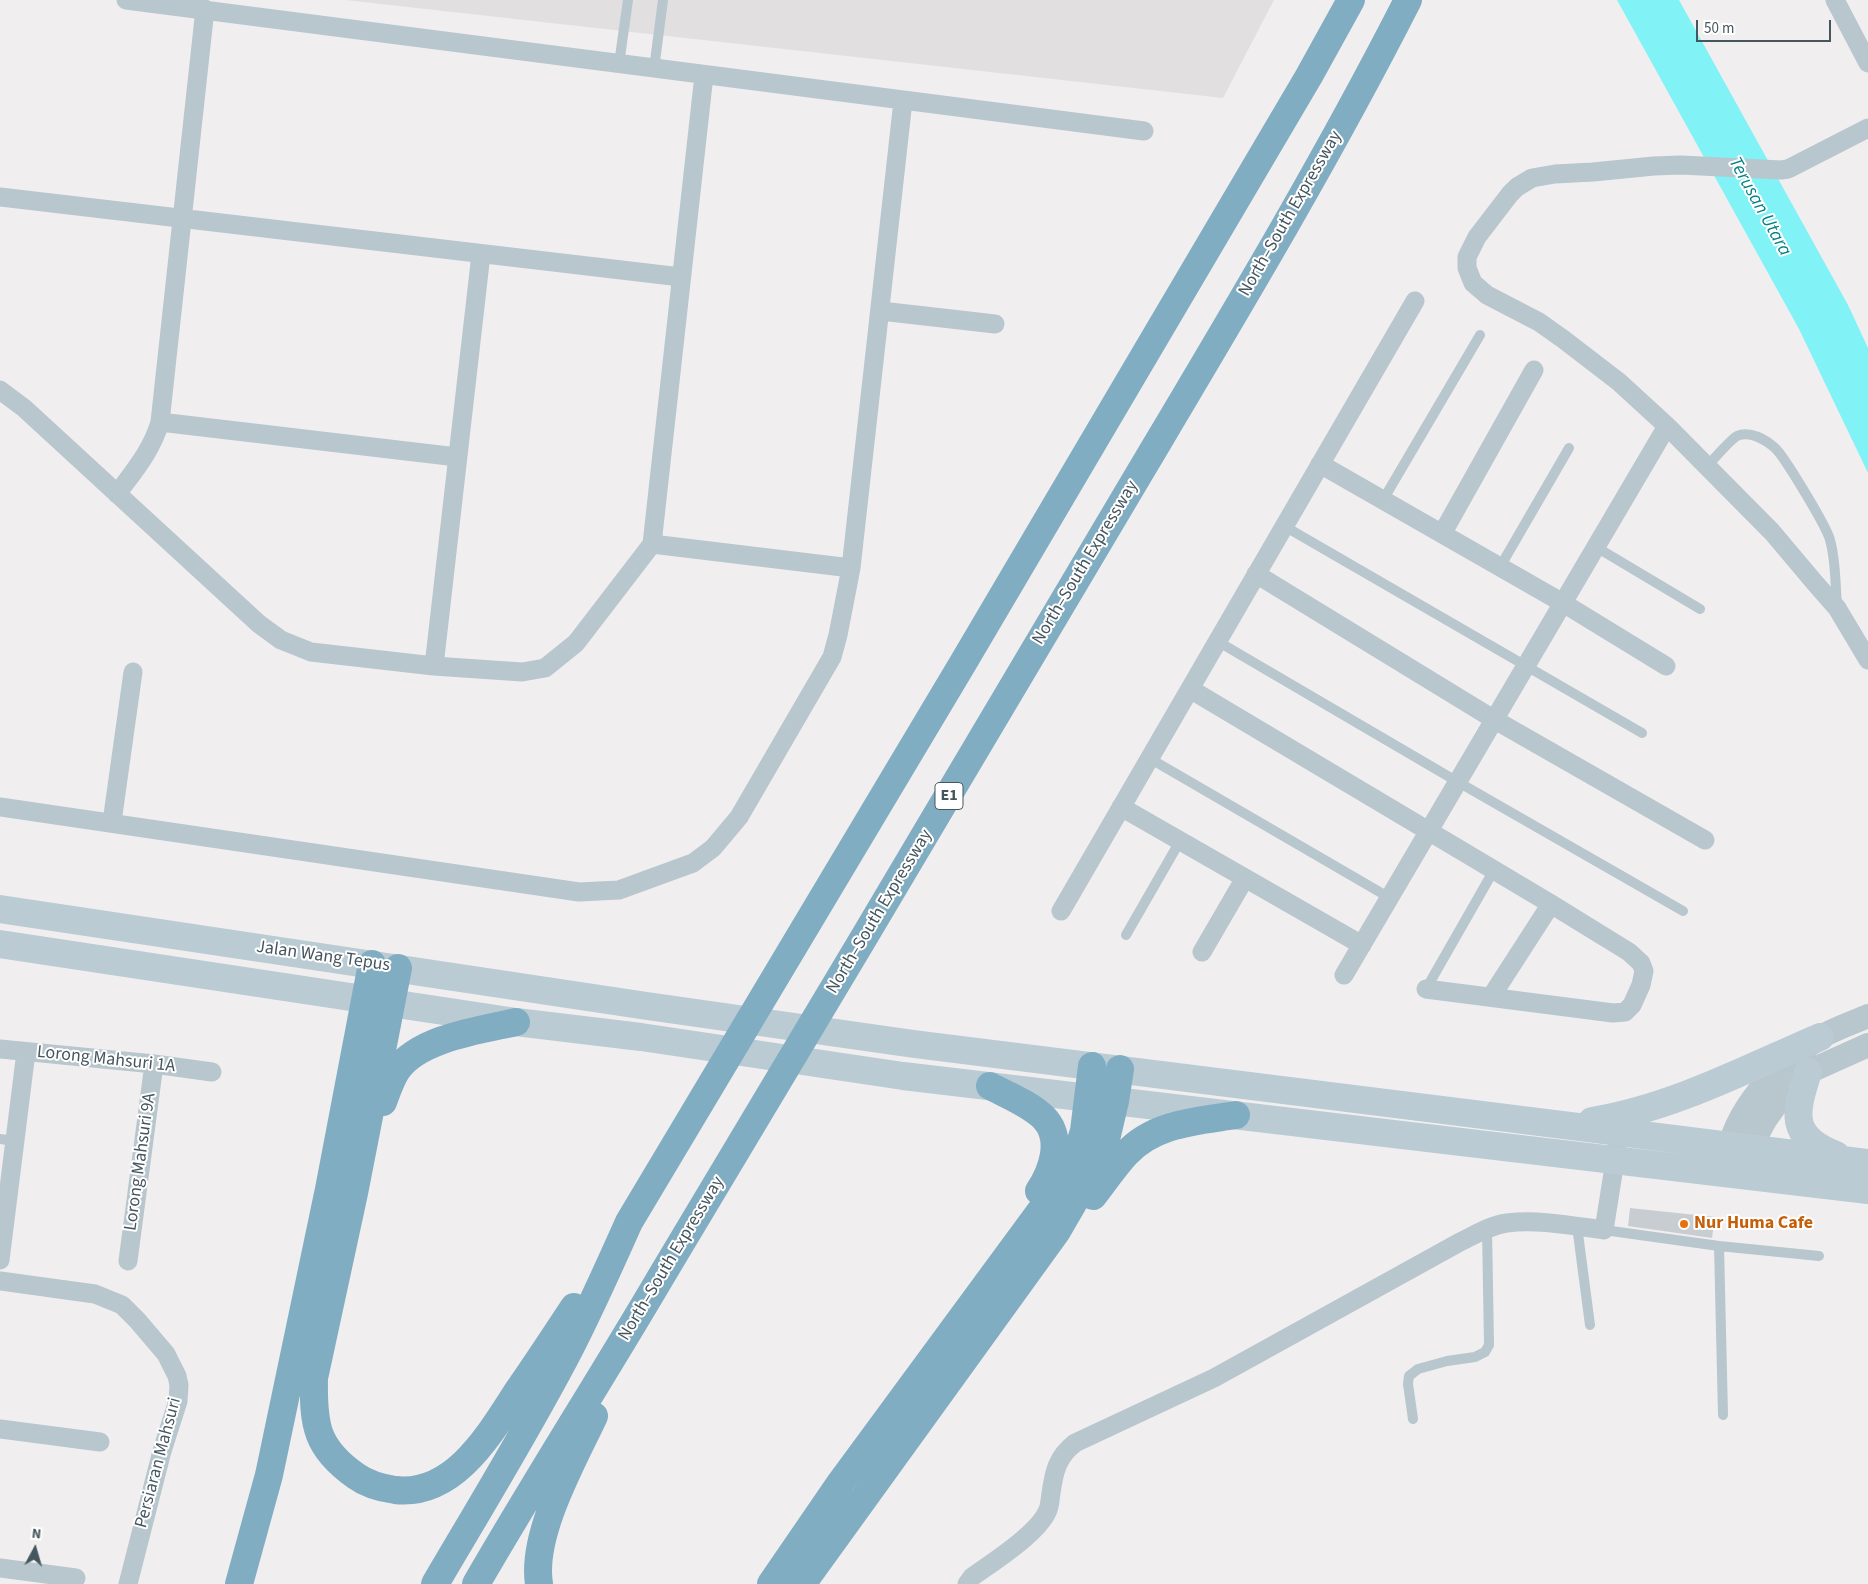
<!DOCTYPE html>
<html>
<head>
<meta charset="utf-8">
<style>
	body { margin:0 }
	#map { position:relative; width:1868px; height:1584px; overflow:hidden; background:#f1eeef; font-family:"Source Sans 3",sans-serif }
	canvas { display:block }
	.north { position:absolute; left:10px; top:1524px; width:50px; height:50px; -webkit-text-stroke:4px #fff; paint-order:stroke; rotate:6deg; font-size:14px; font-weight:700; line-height:20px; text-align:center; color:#45565e }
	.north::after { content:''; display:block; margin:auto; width:18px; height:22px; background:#45565e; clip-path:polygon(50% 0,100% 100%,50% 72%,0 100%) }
	.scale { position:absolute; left:1696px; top:20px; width:135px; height:22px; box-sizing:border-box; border:2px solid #45565e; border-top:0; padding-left:6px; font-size:15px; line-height:18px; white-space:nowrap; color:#45565e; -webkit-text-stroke:4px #fff; paint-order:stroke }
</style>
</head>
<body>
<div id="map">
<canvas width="1868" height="1584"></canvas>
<div class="north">N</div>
<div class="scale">50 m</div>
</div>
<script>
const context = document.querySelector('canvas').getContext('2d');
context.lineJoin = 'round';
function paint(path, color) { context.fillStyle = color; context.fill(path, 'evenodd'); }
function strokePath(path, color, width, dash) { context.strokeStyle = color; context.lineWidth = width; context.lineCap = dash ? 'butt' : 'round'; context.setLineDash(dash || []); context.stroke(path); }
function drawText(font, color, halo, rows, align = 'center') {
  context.font = font + ' "Source Sans 3",sans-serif'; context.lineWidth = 4; context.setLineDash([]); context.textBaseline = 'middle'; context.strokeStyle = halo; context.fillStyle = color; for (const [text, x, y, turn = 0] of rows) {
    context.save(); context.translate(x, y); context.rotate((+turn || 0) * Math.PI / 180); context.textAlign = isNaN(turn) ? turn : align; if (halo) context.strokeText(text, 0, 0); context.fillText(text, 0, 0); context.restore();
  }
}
paint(new Path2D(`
	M345,0H1274L1223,98Z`), '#e2dfe1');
paint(new Path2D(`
	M1617,0H1679L1848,305L1868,348V473L1799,329Z`), '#81f2f5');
paint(new Path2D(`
	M1630,1208L1715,1217L1712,1238L1628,1226Z`), '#c8cdd2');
strokePath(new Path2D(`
	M619,64L628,0
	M654,69L663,0
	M1707,466C1714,459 1730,440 1737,436C1750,430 1766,440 1775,448C1784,456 1827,527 1830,540C1836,561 1835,583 1837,604
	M1383,500L1480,335
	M1284,526L1642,733
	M1596,547L1700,609
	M1500,567L1569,448
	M1217,641L1458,782L1683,911
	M1149,758L1390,898
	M1126,935L1180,841
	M1426,989L1494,870
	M0,1139L15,1141
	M1577,1226L1590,1325
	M1604,1230L1719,1246L1819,1256
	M1719,1246L1723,1415
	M1413,1419L1408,1384L1409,1376L1418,1369L1447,1361L1475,1357L1485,1352L1489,1345L1487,1229`), '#b8c6cd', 10);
strokePath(new Path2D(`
	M126,0L1144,131
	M1835,0L1868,63
	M1868,128L1788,169L1781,170L1681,165L1654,166L1593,172L1555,174L1532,178L1517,187L1510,194L1477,237L1467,257V268L1473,283L1487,295L1539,322L1563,339L1619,382L1667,426L1772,532L1815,583L1837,608L1868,660
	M0,197L681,277
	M881,311L995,324
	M0,390L24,408L259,624L281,640L311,652L434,666L522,672L545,668L576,643L652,544L704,75
	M160,422L457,457
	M1320,464L1563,603L1666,666
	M117,494C134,471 152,450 160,422L205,9
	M1442,534L1534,370
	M652,544L851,568
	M1256,574L1495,720L1705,840
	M434,666L481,254
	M1190,689L1551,904L1629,952L1641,963L1644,971L1641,985L1632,1005L1625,1012L1613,1013L1426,989
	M0,807L579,892L619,890L693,863L713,848L739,817L832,657L838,635L851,568L903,101
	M1121,807L1362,945
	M112,822L133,672
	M1061,911L1415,301
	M1202,952L1245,878
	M1344,975L1667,426
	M1491,997L1551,904
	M0,1049L154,1064L212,1072
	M0,1260L26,1052
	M128,1261L154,1064
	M0,1281L95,1294L122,1305L137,1320L166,1354L177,1376L179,1385L178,1401L162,1451L128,1584
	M0,1429L100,1442
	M0,1568L76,1578
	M967,1584L972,1577C993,1562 1037,1534 1047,1512C1050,1507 1050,1499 1051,1493C1054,1472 1057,1457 1075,1443L1214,1378L1460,1242C1475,1235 1490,1225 1507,1223C1539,1219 1573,1226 1604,1230L1617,1148`), '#b8c6cd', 19);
strokePath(new Path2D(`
	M1726,1164C1733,1109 1775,1068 1819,1038C1834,1029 1852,1023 1868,1016
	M1748,1166L1750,1148L1765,1120L1784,1093L1808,1072L1868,1045`), '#b8c6cd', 24);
strokePath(new Path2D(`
	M0,909L647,1006L914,1044L1868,1163
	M0,944L516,1022L641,1037L903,1076L1868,1190
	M1808,1072C1795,1112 1788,1137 1836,1155
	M1592,1121C1672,1108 1746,1069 1820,1037`), '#bacbd4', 28);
strokePath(new Path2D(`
	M398,968L354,1193L314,1378C313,1425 316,1448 356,1476C367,1484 381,1488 395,1490C455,1497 491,1432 519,1389C538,1362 556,1334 574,1307
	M990,1086C1007,1095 1030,1104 1044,1118C1064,1139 1052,1171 1039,1191
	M383,1102C387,1091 391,1079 397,1070C419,1038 481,1030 516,1022
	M1093,1196C1104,1182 1114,1167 1126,1154C1154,1123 1198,1121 1236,1115
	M239,1584L269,1475L329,1189L372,964
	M435,1584C479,1509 525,1434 566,1356C589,1312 609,1267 629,1222L963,663L1309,76L1351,0
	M476,1584C536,1480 601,1379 662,1275C815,1019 969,763 1120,506C1219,339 1320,173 1408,0
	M539,1584C531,1534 573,1461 594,1416
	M771,1584L841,1482L1064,1179L1076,1156L1084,1131L1092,1066
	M802,1584L1057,1231L1097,1162L1107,1135L1115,1101L1120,1069`), '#81adc2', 28);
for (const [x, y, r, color] of [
	[1684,1224,5,"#e8710a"]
]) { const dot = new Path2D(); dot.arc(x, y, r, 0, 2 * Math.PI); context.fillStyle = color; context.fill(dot); strokePath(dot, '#fff', 2); }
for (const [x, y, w] of [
	[949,796,28]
]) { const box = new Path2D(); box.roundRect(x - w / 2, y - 13.5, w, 27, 4); context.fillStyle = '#fff'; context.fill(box); strokePath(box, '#45565e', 1); }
drawText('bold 16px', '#45565e', null, [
	["E1",949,796]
]);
drawText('18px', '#45565e', '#fff', [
	["North–South Expressway",1291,214,-60],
	["North–South Expressway",1086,563,-59],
	["North–South Expressway",880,912,-59],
	["Jalan Wang Tepus",323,957,8],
	["Lorong Mahsuri 1A",106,1060,6],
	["Lorong Mahsuri 9A",141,1162,-82],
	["North–South Expressway",672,1259,-59],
	["Persiaran Mahsuri",159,1463,-75]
]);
drawText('bold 18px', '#c56008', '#fff', [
	["Nur Huma Cafe",1694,1224]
], 'left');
drawText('italic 19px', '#058084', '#fff', [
	["Terusan Utara",1759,207,61]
]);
</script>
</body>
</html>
